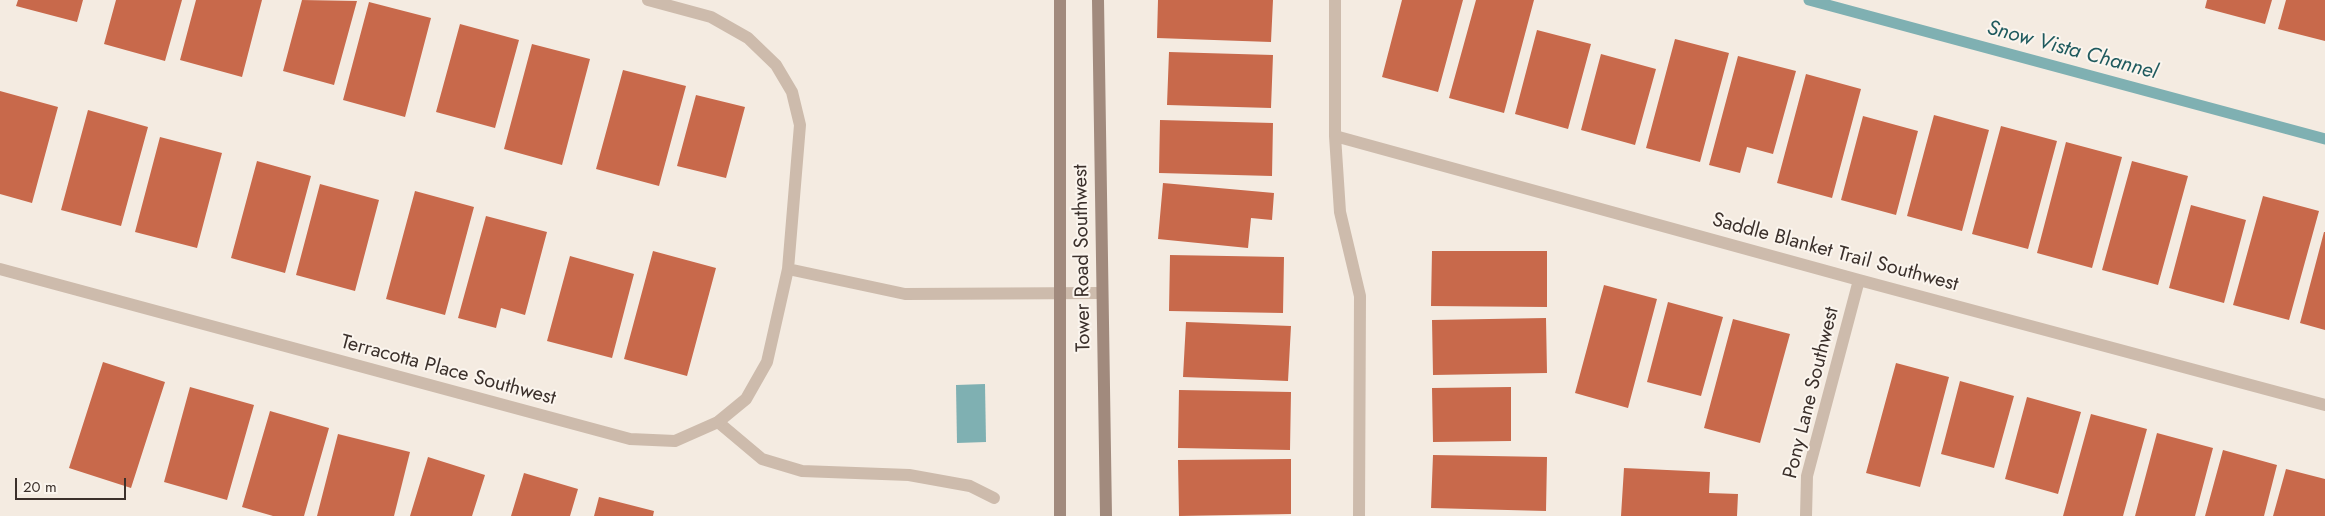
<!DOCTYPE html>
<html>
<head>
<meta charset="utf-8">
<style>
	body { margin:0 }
	#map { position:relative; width:2325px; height:516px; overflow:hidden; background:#f4ebe1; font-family:Jost,sans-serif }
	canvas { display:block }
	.scale { position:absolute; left:15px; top:478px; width:111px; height:22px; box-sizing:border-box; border:2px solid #3b302b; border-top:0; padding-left:6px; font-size:15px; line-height:18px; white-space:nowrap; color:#3b302b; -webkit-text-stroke:4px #fbf5ee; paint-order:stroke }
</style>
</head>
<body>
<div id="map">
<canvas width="2325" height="516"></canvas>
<div class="scale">20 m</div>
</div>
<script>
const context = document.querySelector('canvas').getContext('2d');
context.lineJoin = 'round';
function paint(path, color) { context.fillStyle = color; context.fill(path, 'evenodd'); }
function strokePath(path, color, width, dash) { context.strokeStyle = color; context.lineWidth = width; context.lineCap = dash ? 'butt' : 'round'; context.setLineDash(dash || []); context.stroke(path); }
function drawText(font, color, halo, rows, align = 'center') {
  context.font = font + ' Jost,sans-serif'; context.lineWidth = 4; context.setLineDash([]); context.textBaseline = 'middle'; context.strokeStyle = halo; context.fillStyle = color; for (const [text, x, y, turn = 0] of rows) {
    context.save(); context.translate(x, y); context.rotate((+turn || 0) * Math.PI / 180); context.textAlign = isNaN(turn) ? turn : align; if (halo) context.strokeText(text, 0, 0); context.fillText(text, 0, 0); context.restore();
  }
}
paint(new Path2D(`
	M985,384L986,442L957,443L956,385Z`), '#7fb0b2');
strokePath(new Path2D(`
	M1809,0L2325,139`), '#7fb0b2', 11);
paint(new Path2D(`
	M18,0H83L77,22L16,6Z
	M116,0H182L165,61L104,44Z
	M196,0H262L242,77L180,60Z
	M302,0L357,1L334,85L283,71Z
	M1158,0H1273L1271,42L1157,38Z
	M1402,0H1463L1438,92L1382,77Z
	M1476,0H1534L1504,113L1449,98Z
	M2207,0H2272L2265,24L2205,8Z
	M2286,0H2325V41L2278,29Z
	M369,2L431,18L405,117L343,100Z
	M460,24L519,40L495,128L436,112Z
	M1537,30L1591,44L1568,129L1515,114Z
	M1675,39L1729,53L1700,162L1646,148Z
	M532,44L590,59L562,165L504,149Z
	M1169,52L1273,55L1271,108L1167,105Z
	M1601,54L1656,69L1635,145L1581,130Z
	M1738,56L1796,71L1773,154L1747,147L1740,173L1709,165Z
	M623,70L686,86L659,186L596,169Z
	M1806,74L1861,89L1832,198L1777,183Z
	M0,91L58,107L32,203L0,194Z
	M696,95L745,107L726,178L677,166Z
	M88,110L148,127L121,226L61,210Z
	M1934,115L1989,130L1962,231L1907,216Z
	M1863,116L1918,131L1896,215L1841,200Z
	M1160,120L1273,123L1272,176L1159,173Z
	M2001,126L2057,141L2028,249L1972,234Z
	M160,137L222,153L197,248L135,232Z
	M2066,142L2122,157L2092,268L2037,253Z
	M257,161L311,176L285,273L231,258Z
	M2132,161L2188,176L2158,285L2102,270Z
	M1163,183L1274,193L1272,220L1251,218L1248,248L1158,239Z
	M320,184L379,200L355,291L296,275Z
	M415,191L474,207L445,315L386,299Z
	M2263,196L2319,211L2289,320L2233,305Z
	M2191,205L2246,220L2224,303L2169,288Z
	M486,216L547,232L525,315L501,308L496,328L458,318Z
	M2324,232H2325V330L2300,323Z
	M653,251L716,268L687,376L624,359Z
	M1432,251H1547V307L1431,306Z
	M1170,255L1284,257L1283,313L1169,311Z
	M570,256L634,274L612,358L547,341Z
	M1604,285L1657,299L1628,408L1575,393Z
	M1668,302L1723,317L1701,396L1647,382Z
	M1546,318L1547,373L1433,375L1432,320Z
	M1733,319L1790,334L1760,443L1704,428Z
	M1186,322L1291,326L1288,381L1183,377Z
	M103,362L165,382L131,488L69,468Z
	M1896,363L1949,377L1920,487L1866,473Z
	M1960,381L2014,396L1994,468L1941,454Z
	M190,387L254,405L227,500L164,482Z
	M1511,387V441L1433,442L1432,388Z
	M1179,390L1291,392L1290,450L1178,448Z
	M2027,397L2081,412L2058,494L2005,479Z
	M270,411L329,428L304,516H273L242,507Z
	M2091,414L2147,429L2123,516H2063Z
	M2157,433L2213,448L2195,516H2135Z
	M338,434L410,452L394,516H317Z
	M2223,450L2277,465L2264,516H2205Z
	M1433,455L1547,457L1546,511L1431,508Z
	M428,457L485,475L472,516H410Z
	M1291,459V514L1179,516L1178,460Z
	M1624,468L1710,472L1709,493L1738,494L1737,516H1621Z
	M2286,469L2325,479V516H2273Z
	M524,473L578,489L570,516H511Z
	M599,497L654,511L653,516H594Z`), '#c8694b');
strokePath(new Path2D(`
	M718,422L762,459L802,471L909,475L970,486L994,498`), '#cdbbac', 12);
strokePath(new Path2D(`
	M1335,0V136L1340,212L1360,296L1359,516
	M1335,136L1859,280L2325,405
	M0,269L630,439L675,441L718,422L746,399L767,362L788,269L800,125L792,92L776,65L748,38L711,17L648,0
	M788,269L905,294L1101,293
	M1806,516L1807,476L1859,280`), '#cdbbac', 12);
strokePath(new Path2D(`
	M1060,0V516
	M1098,0L1106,516`), '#a18a7d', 12);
drawText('20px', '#3b302b', '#fbf5ee', [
	["Saddle Blanket Trail Southwest",1835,253,15],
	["Tower Road Southwest",1083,258,-91],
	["Terracotta Place Southwest",448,371,15],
	["Pony Lane Southwest",1812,393,-76]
]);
drawText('italic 21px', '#1f5a5e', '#fbf5ee', [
	["Snow Vista Channel",2072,51,15]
]);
</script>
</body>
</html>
